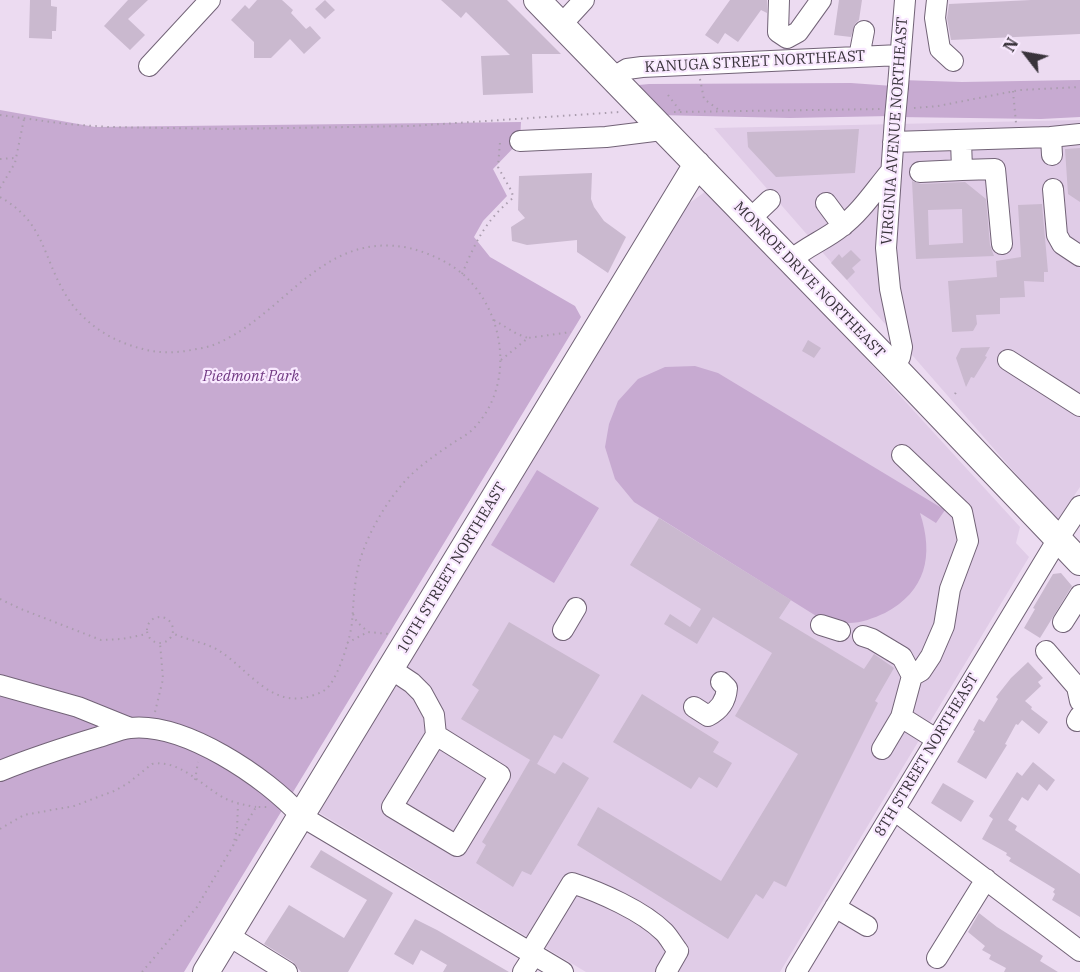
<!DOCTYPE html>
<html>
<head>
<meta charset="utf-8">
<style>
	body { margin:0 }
	#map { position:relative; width:1080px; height:972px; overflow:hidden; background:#ecdbf1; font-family:"IBM Plex Serif",serif }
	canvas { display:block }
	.north { position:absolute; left:996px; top:24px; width:60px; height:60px; -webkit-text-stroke:4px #f9e9ff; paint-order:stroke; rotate:301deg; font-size:16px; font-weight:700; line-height:24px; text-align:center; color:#39333b }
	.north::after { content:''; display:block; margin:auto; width:21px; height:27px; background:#39333b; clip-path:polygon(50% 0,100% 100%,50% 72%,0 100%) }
</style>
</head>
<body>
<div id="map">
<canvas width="1080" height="972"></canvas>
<div class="north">N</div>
</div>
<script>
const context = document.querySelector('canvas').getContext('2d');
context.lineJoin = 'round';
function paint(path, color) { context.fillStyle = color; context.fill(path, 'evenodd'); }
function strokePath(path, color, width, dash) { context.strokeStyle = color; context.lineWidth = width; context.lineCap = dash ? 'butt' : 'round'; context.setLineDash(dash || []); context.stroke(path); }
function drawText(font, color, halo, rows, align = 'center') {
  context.font = font + ' "IBM Plex Serif",serif'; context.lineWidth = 4.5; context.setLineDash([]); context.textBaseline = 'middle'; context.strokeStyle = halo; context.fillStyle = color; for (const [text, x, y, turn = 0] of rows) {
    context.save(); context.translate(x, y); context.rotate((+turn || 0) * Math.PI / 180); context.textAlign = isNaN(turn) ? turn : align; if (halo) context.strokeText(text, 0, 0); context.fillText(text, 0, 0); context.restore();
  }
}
paint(new Path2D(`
	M1080,120V487L1057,521L714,128Z
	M710,188L1020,527L1016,543L1029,557L780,972H586L318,812L679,211Z`), '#e0cce7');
paint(new Path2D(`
	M901,80L962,82L1080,80V117L1041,119L898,117Z
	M851,83L893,86L890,116L790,118L657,115L628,86L649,84Z
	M0,110L95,127L521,122L520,141L493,169L507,196L483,221L474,237L490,257L575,306L581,317L184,972H0Z
	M695,366L718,373L945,510L936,523L920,513C934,556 926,591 885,613C874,618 861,623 849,623C840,623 830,620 821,619L634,502L615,479L605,447L609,424L618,401L638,379L665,367Z
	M537,470L599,508L554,583L491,545Z`), '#c7aad1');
paint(new Path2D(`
	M30,0H51V6L57,7L56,31H52V39L29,38Z
	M128,0H148L128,19L145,35L130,50L104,26Z
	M257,0H282L293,10L291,13L306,29L310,26L321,38L304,54L290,39L271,58H254V42L231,20L245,5L249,9Z
	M325,0L335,10L325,19L315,9Z
	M441,0H507L561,54H532L533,93L483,95L481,56L510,55L466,12L461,18Z
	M730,0H767V13L761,10L738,42L725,33L718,44L705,35Z
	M839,0H862L859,20L855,24L851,37L834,35Z
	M1031,0H1080V34L951,40L947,18L949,4Z
	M859,129L855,173L776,177L748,147L747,132Z
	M1080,148V202L1068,194L1065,149Z
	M592,173L591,199L594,207L604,221L626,237L608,273L577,252V240L527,245L512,241L511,227L525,218L518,210L519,176Z
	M912,181L921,184L965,182L986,199L990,245L994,256L916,259ZM962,209L963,243L929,245L928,210Z
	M1042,204L1048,272H1044V282L1024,281L1025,297L1000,298V314L976,315L977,324L973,331L952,332L948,281L997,277L996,261L1021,257L1018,205Z
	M851,250L861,260L852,268L855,272L847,280L831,263L839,254L842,258Z
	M808,340L821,348L814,358L802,351Z
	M990,347L985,356L987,357L974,378L971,377L966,387L956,358L961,348Z
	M659,518L791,600L779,618L864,669L874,654L894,668L875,701L878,703L786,887L774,881L763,899L756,894L728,939L577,845L598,807L721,881L798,754L735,716L772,653L713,617L697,644L664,624L670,614L690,627L701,609L630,565Z
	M1061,573L1072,586L1040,638L1024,628L1035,609L1033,608L1053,574Z
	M509,622L600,675L562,739L554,735L537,764L461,719L479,690L472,685Z
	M1028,662L1043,678L1038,682L1041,686L1025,701L1032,707L1031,709L1048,722L1039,734L1022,720L1018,725L1016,724L1005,744L1007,745L986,779L957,762L975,731L973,730L979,719L984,722L998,699L996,697L1011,678Z
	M642,694L719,742L713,752L732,763L717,788L699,777L691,789L613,742Z
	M530,760L555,774L563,762L589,778L531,875L522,871L513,887L476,863L486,845L482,842Z
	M1033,762L1055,780L1047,791L1039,784L1028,801L1022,797L1008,820L1017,826L1015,830L1080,874V917L1052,900L1055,894L1053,892L1055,889L1009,861L1011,858L1006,855L1007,853L982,839L993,819L989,816L1017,772L1022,776Z
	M943,783L974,801L961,822L931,803Z
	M321,850L393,893L348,972H301L293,962L264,944L289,905L344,938L367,900L310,867Z
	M979,913L997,927L1043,956L1040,961L1058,972H1004L1006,968L989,959L991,955L982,950L985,946L968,932Z
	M415,919L437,930L509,972H443L447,965L421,950L413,965L394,954Z`), '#cab9cf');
const minor = new Path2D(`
	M779,0L778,32L787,38
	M937,0L935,18L940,49L953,61
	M561,25L584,0
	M787,38L798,32L821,0
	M859,57L864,31
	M149,66L210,0
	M612,78L627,69L642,67L900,55
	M898,86L905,0
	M1051,137L1080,134
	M520,141L606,137L662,130
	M893,142L1051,137L1052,155
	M962,170L995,169L1002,244
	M920,172L962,170L961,140
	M1053,189L1057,235L1062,244L1080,256
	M826,203L843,226
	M750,219L770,200
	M790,261C805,247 825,240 841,227C861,212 875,190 891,171
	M1008,360L1080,406
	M893,366L900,357L902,347L890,289L886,248L895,118
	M902,455L962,512L968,541L950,589L944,626L931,656L921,671L912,676
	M1063,622L1080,595
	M821,625L840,631
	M563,630L576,608
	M863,636L872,639L902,657L912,676L901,717
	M1046,651L1077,687L1080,701
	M391,669L412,683L422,693L434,715L436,735L392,807L457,846L500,775L436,735
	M0,685L78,707L130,728
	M694,707L708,716C720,710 726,701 727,688L721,682
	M1077,721L1080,716
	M882,749L901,717L936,739
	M0,771C32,758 66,747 99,737C109,734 120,729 130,728C184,722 266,777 301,816L563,972
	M894,810L1080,951
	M835,907L867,926
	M229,936L287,972
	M530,952L572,883C600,892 643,911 664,932C669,937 673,945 678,951L666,972
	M937,958L986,879
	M523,972L534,955
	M796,972L1058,539L1080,506`);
const major = new Path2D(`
	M537,0L893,366L1080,562
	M206,972L697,164`);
strokePath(minor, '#726377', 22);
strokePath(major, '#726377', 28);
strokePath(new Path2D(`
	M700,79L704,99L719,110
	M1013,91L1016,123
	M668,95L681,112
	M914,108L938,106L1020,90L1080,87
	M674,112L881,109
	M0,115L66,124L109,127L225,129L412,126L620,112
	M0,159L15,158
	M0,188L15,163L24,119
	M0,197C44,222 42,254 64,292C81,322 110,341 143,349C157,353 171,353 186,351C196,349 206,348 216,344C285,315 322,230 409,248C430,253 454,264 469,280C506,319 513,386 475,427C468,435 458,439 450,445C434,456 419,466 406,480C387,501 371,528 362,554C354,577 354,599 352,622C351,637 339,674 329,686C325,691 320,693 314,695C272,711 249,669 218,650C204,642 187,640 172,633
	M462,274C476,241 485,221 513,198L512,192L498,167L500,142
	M494,320L517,334L528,338
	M501,360L528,338L571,332
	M955,394L958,389
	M0,599L21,609L101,640L122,639L147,634
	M353,614L357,622L368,632
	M147 630a13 13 0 1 1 26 0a13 13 0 1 1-26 0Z
	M347,643L368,632L389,634
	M155,712L163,679L160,643
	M195,780L198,762
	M0,829L24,815L74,806L114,791L127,784L152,764C179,759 201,785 224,798C234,803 244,805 256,807
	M233,846L237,829L238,804
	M142,972L197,907L256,807H268`), '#aa9dae', 2, [1.5, 4.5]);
strokePath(minor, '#fff', 20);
strokePath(major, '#fff', 26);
const minorBridge = new Path2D(`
	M895,118L898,86`);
strokePath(minorBridge, '#726377', 22, []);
strokePath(minorBridge, '#fff', 20);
drawText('15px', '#39333b', '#f9e9ff', [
	["KANUGA STREET NORTHEAST",755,62,-3],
	["VIRGINIA AVENUE NORTHEAST",895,131,-86],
	["MONROE DRIVE NORTHEAST",809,280,46],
	["10TH STREET NORTHEAST",452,568,-59],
	["8TH STREET NORTHEAST",927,755,-59]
]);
drawText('italic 15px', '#713983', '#f9e9ff', [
	["Piedmont Park",251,377]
]);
</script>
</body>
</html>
